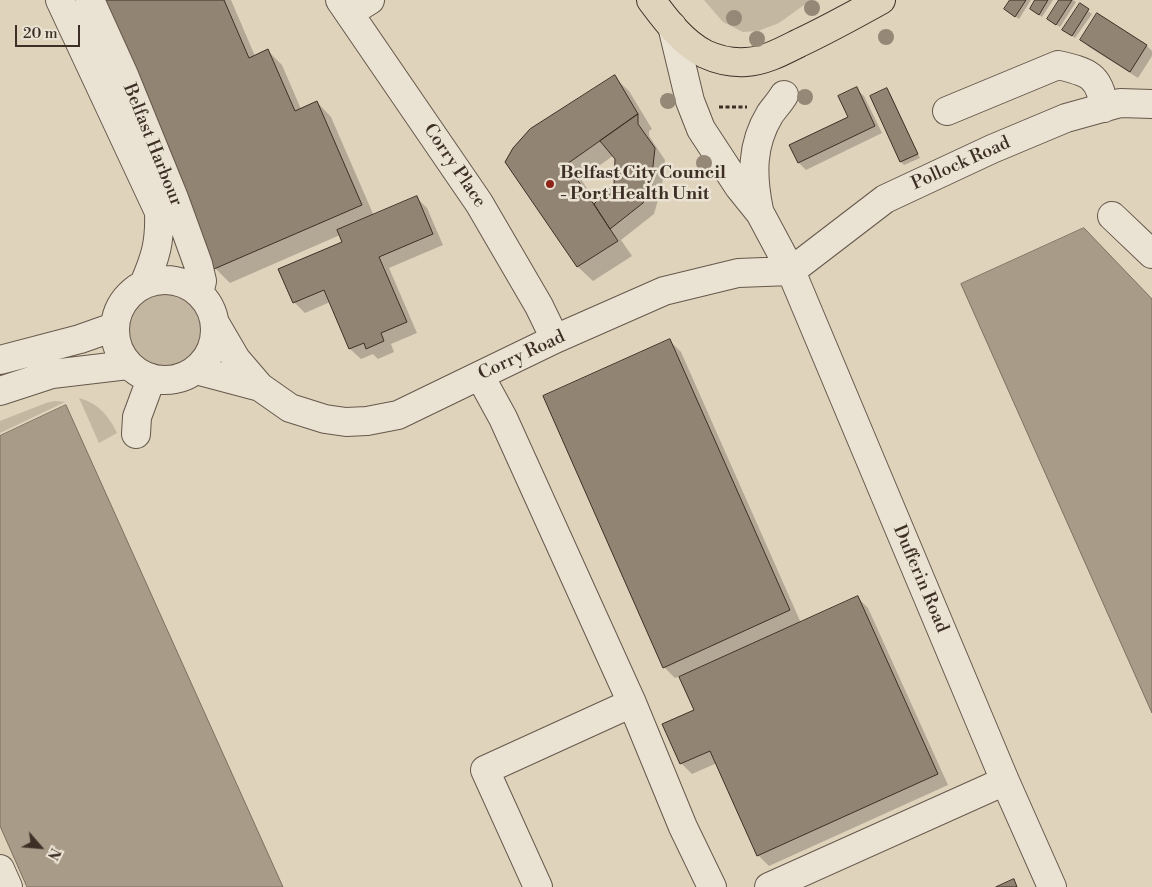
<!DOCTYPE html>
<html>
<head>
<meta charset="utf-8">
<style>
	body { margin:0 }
	#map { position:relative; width:1152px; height:887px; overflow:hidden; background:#dfd3bb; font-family:"Libre Bodoni",serif }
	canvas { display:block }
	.north { position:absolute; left:15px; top:822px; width:50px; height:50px; -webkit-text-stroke:4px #eae2d3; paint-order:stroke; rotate:117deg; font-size:14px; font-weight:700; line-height:20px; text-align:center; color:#3e2f26 }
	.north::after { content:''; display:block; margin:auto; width:18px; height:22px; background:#3e2f26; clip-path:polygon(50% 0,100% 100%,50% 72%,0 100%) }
	.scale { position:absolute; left:15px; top:25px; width:65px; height:22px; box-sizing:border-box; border:2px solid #3e2f26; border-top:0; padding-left:6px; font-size:15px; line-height:18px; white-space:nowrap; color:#3e2f26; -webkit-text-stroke:4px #eae2d3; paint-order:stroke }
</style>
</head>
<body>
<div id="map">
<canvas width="1152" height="887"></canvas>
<div class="north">N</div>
<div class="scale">20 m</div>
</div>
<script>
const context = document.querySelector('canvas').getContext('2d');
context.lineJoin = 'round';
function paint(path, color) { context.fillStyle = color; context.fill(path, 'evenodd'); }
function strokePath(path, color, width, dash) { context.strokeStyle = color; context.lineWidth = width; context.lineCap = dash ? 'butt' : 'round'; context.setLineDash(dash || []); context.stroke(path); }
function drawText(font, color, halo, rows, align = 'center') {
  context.font = font + ' "Libre Bodoni",serif'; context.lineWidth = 5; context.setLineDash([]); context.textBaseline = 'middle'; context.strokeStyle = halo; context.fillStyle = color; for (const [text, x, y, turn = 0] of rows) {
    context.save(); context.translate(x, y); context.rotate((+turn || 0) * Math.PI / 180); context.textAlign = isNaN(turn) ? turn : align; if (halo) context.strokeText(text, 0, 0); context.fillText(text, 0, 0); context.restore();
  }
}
paint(new Path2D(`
	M704,0H811L779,23L758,31L743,32L723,22Z
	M129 329a36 36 0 1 1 72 0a36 36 0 1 1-72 0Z
	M79,398C98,403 109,416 117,433L99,443Z
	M55,401L65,402L0,433V421L46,403Z`), '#c4b7a2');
const water = new Path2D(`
	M1084,228L1152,299V713L961,284Z
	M66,405L283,887H27L0,826V436Z`);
paint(water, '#a89b88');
strokePath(water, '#7e7061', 1);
paint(new Path2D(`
	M100,0H231L255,56L268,51L282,65L301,109L317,102L331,117L374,216L416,197L427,208L443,245L389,268L417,333L391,344L394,352L378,359L373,354L361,359L350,349L330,302L305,313L294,302L343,242L340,235L230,283L216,269Z
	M1011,0H1031L1019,19L1009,12Z
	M1037,0H1053L1042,17L1031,9Z
	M1060,0H1073L1076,2L1060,27L1052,22Z
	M1080,5L1092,14L1075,38L1064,30Z
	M1098,15L1147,46L1152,51V56L1138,78L1089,47L1082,40Z
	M614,77L629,91L652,129L649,131V136L665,160L662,186L654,214L621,240L632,256L593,281L578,267L506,162ZM614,155L617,158L615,185L596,203L581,179Z
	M856,89L864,96L882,133L806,170L799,163L791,146L849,118Z
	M887,90L890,93L920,158L904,165L901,162Z
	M670,341L681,352L801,623L857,597L868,608L948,785L769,866L758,855L717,763L692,774L681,763L695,711L680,676L675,678L664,667Z`), '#0003');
const building = new Path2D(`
	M98,0H224L249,58L268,49L295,111L317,101L362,205L214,269Z
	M1010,0H1026L1015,17L1004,9Z
	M1035,0H1048L1039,15L1030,9Z
	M1059,0H1072L1056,25L1047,19Z
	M1080,3L1089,9L1072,36L1062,30Z
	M1097,13L1147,45L1130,72L1080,40Z
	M615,75L638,114L567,164L618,241L577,267L505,162L513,148L530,129Z
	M857,87L875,126L798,163L789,145L848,117L838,96Z
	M887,88L918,154L900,162L870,96Z
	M638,114V124L655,148L652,175L643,203L610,229L594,204L614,184L615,159L600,141Z
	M417,196L433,234L379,257L407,322L381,333L384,341L366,349L364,343L349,349L324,290L293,303L278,269L342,242L337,230Z
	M670,339L790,610L663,668L543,396Z
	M858,596L938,774L757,856L710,751L680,764L662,724L694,710L679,677Z
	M1014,879L1017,887H996Z`);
paint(building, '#928473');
strokePath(building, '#3e2f26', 1);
const minor = new Path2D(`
	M60,0L159,212C160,242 156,256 144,284
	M90,0L124,75L174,198L198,264L202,281L199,293
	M340,0L479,203L539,306L555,339
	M349,13L370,0
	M672,26L690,101L701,129L739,187L760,213L791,271L1005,781L1052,887
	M947,111L1058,65C1088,72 1100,75 1104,108
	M759,210C752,176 751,145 770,114C774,108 780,102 784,95
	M1112,216L1152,254
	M791,271L885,199L992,149L1066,118L1120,103L1152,104
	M115 330a50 50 0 1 1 100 0a50 50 0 1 1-100 0Z
	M215,323L236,359L260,387L290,408L325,419L346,422L367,421L398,415L555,339L664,291L738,273L791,271
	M0,360L80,339L114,327
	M196,370L260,387
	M480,376L503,418L632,703L485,770L538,887
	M0,391L52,374L128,365
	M136,434L137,417L151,379
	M632,703L683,827L712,887
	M0,869L8,887
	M769,887L1005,781`);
const major = new Path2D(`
	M651,0C666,20 682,42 705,54C718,60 731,63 746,62C765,61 783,51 799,43C827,30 854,15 881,0`);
strokePath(minor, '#66584b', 30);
strokePath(major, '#3e2f26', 30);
strokePath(new Path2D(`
	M719,107H747`), '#3e2f26', 3, [4, 2.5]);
strokePath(minor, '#eae2d3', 28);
strokePath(major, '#dfd3bb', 28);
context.fillStyle = '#958877';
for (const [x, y] of [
	[812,8],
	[734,18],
	[886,37],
	[757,39],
	[805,97],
	[668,101],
	[704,163]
]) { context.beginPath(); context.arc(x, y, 8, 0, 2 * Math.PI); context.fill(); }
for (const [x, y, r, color] of [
	[550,184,5,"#8f2418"]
]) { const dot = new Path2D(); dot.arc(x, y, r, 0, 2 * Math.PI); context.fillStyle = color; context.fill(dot); strokePath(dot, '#eae2d3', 2); }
drawText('18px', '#3e2f26', '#eae2d3', [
	["Belfast Harbour",152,145,68],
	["Pollock Road",961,164,-24],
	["Corry Place",454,166,56],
	["Corry Road",522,356,-25],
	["Dufferin Road",920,579,67]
]);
drawText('bold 18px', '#3e2f26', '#eae2d3', [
	["Belfast City Council",560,174],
	["- Port Health Unit",560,195]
], 'left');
</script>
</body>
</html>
